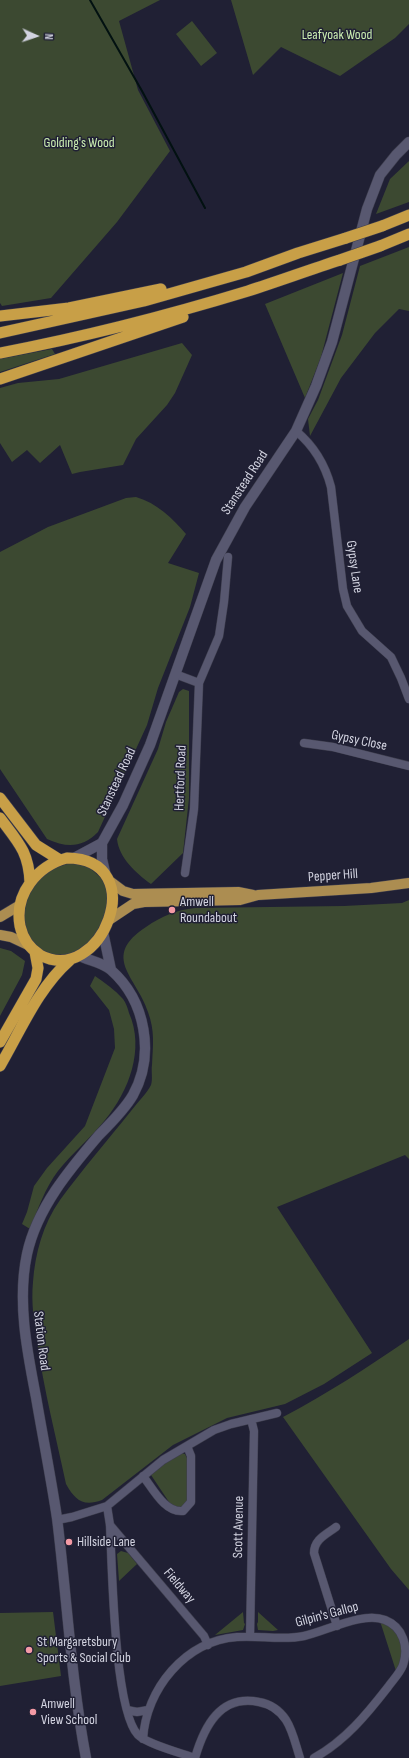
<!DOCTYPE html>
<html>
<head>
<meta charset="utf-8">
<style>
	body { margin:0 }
	#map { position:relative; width:409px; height:1758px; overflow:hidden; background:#202034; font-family:"Sofia Sans Condensed",sans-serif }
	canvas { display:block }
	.north { position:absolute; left:16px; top:16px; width:40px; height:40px; -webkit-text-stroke:3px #202034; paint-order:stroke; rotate:93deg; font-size:11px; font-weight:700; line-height:16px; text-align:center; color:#d2d3e0 }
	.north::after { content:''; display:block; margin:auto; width:14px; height:18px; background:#d2d3e0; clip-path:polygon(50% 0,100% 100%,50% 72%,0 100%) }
</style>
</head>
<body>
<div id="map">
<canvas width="409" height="1758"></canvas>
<div class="north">N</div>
</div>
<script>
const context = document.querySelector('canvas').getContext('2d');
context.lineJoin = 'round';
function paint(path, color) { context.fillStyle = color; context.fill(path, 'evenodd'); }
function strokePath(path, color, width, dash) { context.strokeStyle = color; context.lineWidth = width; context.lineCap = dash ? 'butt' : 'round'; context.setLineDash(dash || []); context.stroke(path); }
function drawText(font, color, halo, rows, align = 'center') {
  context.font = font + ' "Sofia Sans Condensed",sans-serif'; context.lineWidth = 3; context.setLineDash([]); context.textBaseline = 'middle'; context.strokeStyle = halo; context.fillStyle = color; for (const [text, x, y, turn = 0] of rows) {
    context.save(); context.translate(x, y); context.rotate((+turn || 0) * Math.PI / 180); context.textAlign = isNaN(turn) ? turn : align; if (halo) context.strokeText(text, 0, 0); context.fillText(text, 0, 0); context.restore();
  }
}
paint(new Path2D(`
	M0,0H160L119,21L138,90L170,151L117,222L51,298L2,306L0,303Z
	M231,0H409V24L395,38L340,76L281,47L253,75Z
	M192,21L217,53L201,66L176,34Z
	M409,161V202L376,214L390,179Z
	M409,247V311L399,309L375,333L341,378L310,436L308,419L318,400L342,335L360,266Z
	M343,273L321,357L305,398L265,304Z
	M182,343L192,355L175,393L167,405L136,439L123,465L80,472L72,474L60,445L40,463L27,450L12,462L0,443V388L18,383L59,379Z
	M52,349L55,354L0,372V359Z
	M136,497C157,503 172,518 186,534L168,563L199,573L190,607L158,688L147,725L98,832C82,848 67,848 47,839L0,769V552L48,527L126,498Z
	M183,689L189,691V798L183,853L151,884C136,873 119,858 117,839L158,749L166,722L179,692Z
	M70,863L89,867L102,879L107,890V913L89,945L67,955L49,954L38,948L26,933L23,908L30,889L46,871Z
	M409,900V1159L405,1155L277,1207L372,1353L324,1384L285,1404L227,1418L173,1445L102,1500C83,1507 75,1500 66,1484C56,1437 44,1390 37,1342C34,1323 31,1302 33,1282C35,1254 43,1224 60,1200C82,1170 107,1141 131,1111C136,1104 148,1092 151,1085C153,1079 151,1071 152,1065C153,1045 155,1031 148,1012C137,977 100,957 146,927C162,916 176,910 195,908L344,906L402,903Z
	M0,948L11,951L25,961L22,975L0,1016Z
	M95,976C105,983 115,990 123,999C126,1003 128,1009 129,1013C145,1049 129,1091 105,1120C91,1138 72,1153 58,1171C45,1188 38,1209 30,1229L22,1224L27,1212L34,1186L47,1168L85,1126L115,1048L114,1029L109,1010L90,986Z
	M409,1339V1590L391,1569L283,1417C327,1394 368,1367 409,1339Z
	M181,1453L185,1454L188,1460L187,1502L184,1507L176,1508L169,1502L151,1475L163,1464Z
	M121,1551L128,1553L137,1564L119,1581L117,1554Z
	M53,1612L61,1676L0,1686V1613Z
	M243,1612L244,1623L245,1624L243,1630L215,1635Z
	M258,1612L278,1630L273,1631L258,1630L257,1624L258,1622Z
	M380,1621C393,1627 406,1640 402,1656C401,1661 398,1666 396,1671Z`), '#3c4931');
strokePath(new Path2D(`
	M90,0L142,91L205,208`), '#021111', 2);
const minor = new Path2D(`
	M296,431C314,446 325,464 331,487L343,589L347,606L362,631L391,657L401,678L409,699
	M175,674L199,683
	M304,743L333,747L409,766
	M185,873L194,809L199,683L219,636L224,602L228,557
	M143,1476C153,1489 165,1513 183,1511L191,1502V1456L187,1446
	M107,1506L110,1525C112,1565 114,1710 138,1735C147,1744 181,1753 195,1758
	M57,1520L72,1517L107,1506L163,1460L214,1430L231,1424L277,1413
	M110,1525L204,1636L208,1645
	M336,1527C327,1534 314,1539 314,1553L337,1626
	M250,1637L254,1431L251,1419
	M127,1710L137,1712L148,1710
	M143,1739C146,1689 185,1641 237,1637C259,1635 282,1641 304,1636C327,1631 363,1611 385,1620C403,1627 409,1647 403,1665C400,1673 393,1680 388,1687C367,1714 345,1741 314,1758
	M195,1758C204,1727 220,1694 259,1702C270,1704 280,1711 286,1720C293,1731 296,1746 300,1758`);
const secondary = new Path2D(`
	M102,843V859L105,872
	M74,858L102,843L123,805L150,745L216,560L245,507L296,431L316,386L332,342L367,209L380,175L396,155L409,142
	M103,932L111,970
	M80,956C90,961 102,962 111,970C146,1001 155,1055 133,1095C125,1109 111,1123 99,1135C69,1170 37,1208 27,1254C17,1301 27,1351 36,1397C43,1438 51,1478 57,1518C67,1598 71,1679 86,1758`);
const primary = new Path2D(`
	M111,882L123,891L133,894L238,892L253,895
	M0,917L20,905
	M109,920L133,904L144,902L240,900L258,895L371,888L409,883
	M0,935L11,937L28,945`);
const trunk = new Path2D(`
	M382,226L409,215
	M380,246L409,234
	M0,316L69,308L161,289
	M0,333L144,301L246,272L298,253L346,238
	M0,353C84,337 166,316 248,291C279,281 309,270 340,260
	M0,379L183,317
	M0,798L36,845L60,860
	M0,818C18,842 29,852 30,883
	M67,858C153,859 101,988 40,955C29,948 23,939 20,926C14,894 37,866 67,858Z
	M0,1042L36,979L38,968L35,952
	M0,1066C21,1030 38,988 70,960`);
strokePath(minor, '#3e3e4e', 9);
strokePath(secondary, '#3e3e4e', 11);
strokePath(primary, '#3e3e4e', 11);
strokePath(trunk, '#3e3e4e', 12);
strokePath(minor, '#585870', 8);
strokePath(secondary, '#585870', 10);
strokePath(primary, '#ac8d51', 10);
strokePath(trunk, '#c89f47', 11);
const trunkBridge = new Path2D(`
	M346,238L382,226
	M340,260L380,246`);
strokePath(trunkBridge, '#3e3e4e', 12, []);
strokePath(trunkBridge, '#c89f47', 11);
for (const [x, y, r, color] of [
	[172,910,4,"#f49aa5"],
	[69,1542,4,"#f49aa5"],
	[29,1650,4,"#f49aa5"],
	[33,1712,4,"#f49aa5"]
]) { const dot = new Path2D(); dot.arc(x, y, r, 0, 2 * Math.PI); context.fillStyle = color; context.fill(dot); strokePath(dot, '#202034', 1.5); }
drawText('14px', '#cbeeb1', '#202034', [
	["Leafyoak Wood",337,35],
	["Golding's Wood",79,143]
]);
drawText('14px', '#d2d3e0', '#202034', [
	["Stanstead Road",245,483,-57],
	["Gypsy Lane",354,567,82],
	["Gypsy Close",359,741,12],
	["Hertford Road",181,778,-88],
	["Stanstead Road",117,782,-65],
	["Pepper Hill",333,876,-4],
	["Station Road",41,1341,83],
	["Scott Avenue",239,1527,-89],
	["Fieldway",179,1586,50],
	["Gilpin's Gallop",327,1615,-15]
]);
drawText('14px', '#d2d3e0', '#202034', [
	["Amwell",180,902],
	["Roundabout",180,918],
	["Hillside Lane",77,1542],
	["St Margaretsbury",37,1642],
	["Sports & Social Club",37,1658],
	["Amwell",41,1704],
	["View School",41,1720]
], 'left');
</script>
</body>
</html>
